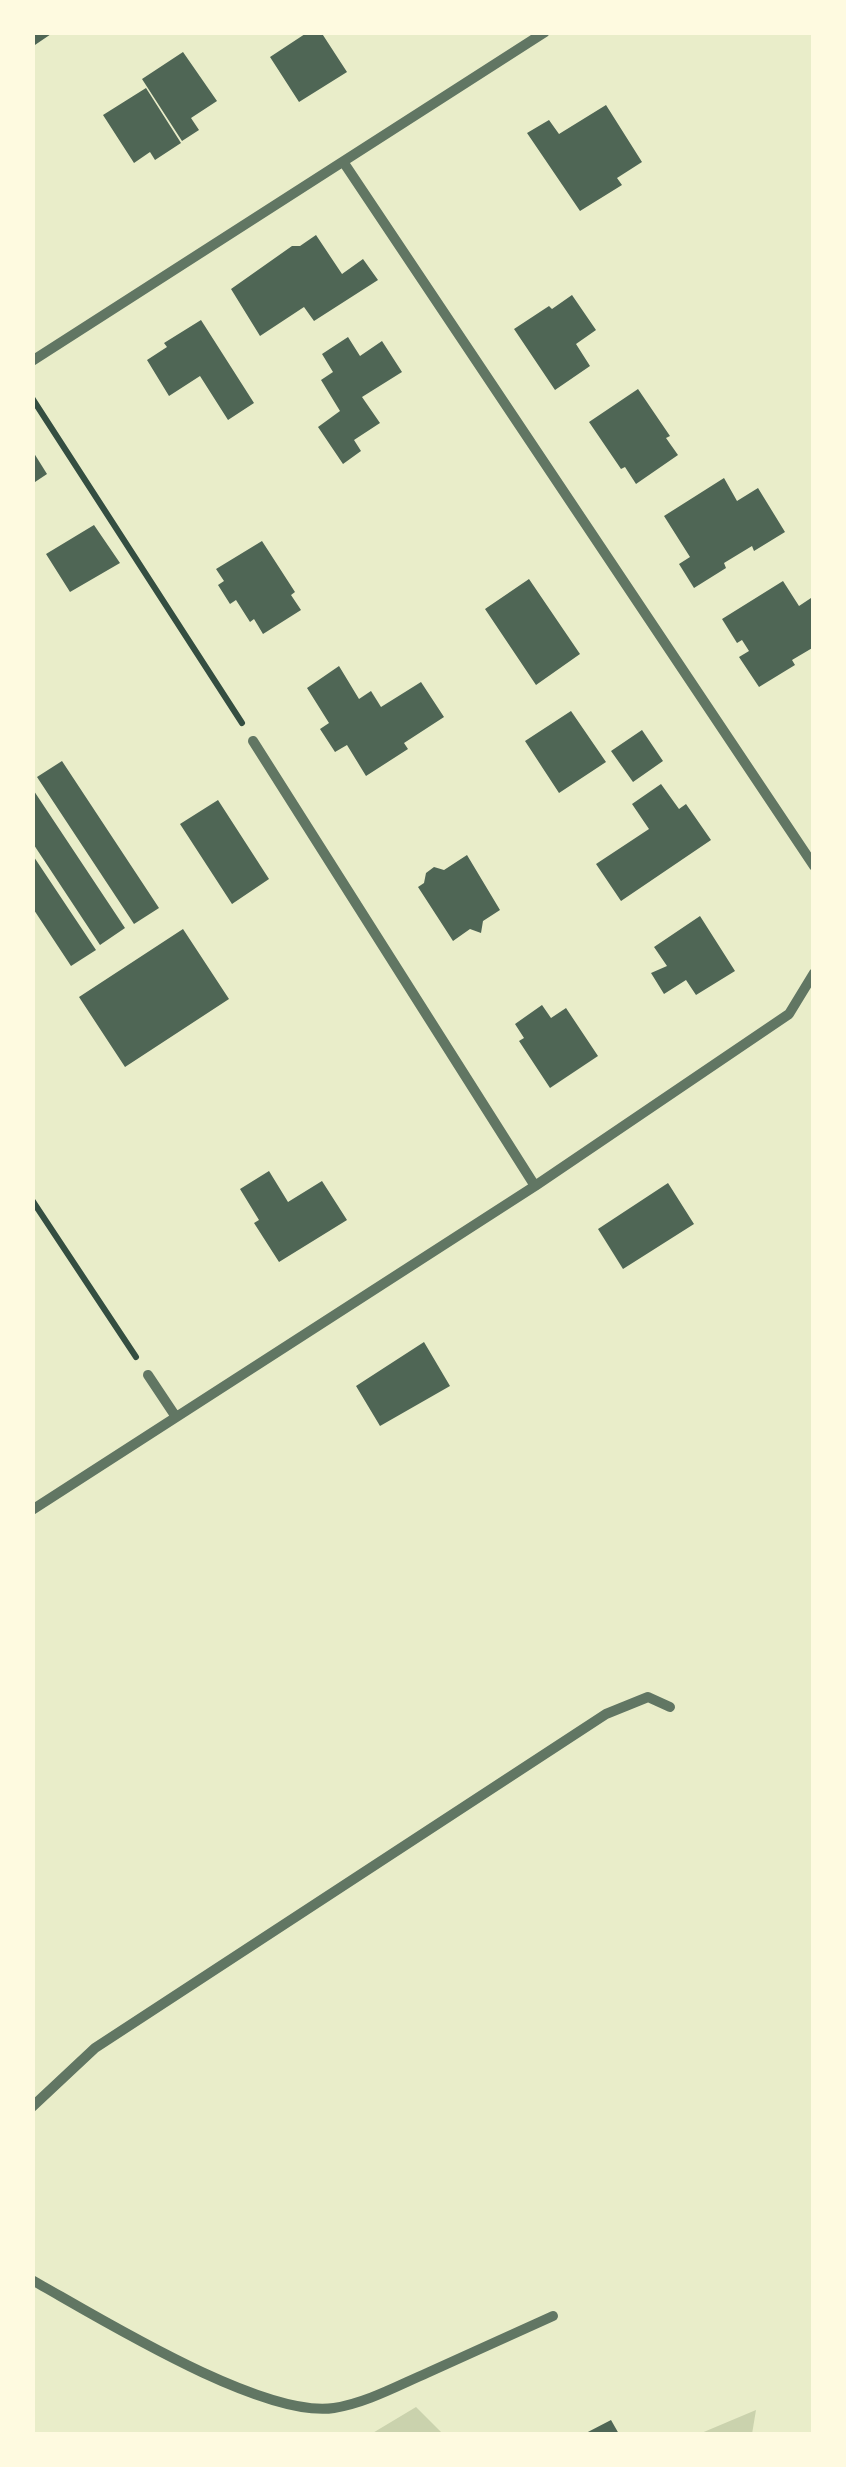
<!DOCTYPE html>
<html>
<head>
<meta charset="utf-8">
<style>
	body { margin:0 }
	#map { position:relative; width:846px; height:2467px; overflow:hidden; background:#e9edc9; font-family:Cabin,sans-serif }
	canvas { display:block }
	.frame { position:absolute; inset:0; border:35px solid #fefae0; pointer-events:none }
</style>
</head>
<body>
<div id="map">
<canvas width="846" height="2467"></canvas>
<div class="frame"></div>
</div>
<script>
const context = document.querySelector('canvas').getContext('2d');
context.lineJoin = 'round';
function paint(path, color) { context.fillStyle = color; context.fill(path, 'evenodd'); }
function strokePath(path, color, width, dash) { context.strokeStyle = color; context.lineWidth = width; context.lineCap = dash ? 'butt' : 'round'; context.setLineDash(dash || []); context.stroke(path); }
paint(new Path2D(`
	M416,2407L443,2434H371Z
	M756,2410L752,2434H699Z`), '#cad2ad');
paint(new Path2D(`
	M32,32H54L32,47Z
	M308,32H321L347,72L299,102L270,57Z
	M183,52L217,101L191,118L199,130L182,141L142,79Z
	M146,88L181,143L155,160L150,152L134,163L103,115Z
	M606,105L642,162L617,178L622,185L580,211L527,133L549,120L559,134Z
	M316,235L342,274L363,259L378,280L314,321L304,307L260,336L231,289L292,246H300Z
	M572,295L596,330L576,344L590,366L555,390L514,329L549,306L552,309Z
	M201,320L254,403L228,420L200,376L169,396L147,360L167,347L164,343Z
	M348,337L360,356L382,341L402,372L362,397L380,423L354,440L361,451L343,464L318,427L340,411L321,380L333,372L322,354Z
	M638,389L670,436L666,438L678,455L636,484L625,467L621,469L589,422Z
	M32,450L47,474L32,484Z
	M724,478L737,501L758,488L785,532L754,551L752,546L724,563L726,568L694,588L679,564L690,557L664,516Z
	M94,525L120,563L70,592L46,554Z
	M262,541L295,592L291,595L301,610L263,634L254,619L250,622L236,600L230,604L218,585L224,581L216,569Z
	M529,579L580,654L536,685L485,609Z
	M783,581L799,606L814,596V647L792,660L795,665L759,687L739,657L749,651L742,640L737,643L722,619Z
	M339,666L359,699L371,691L381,707L421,682L444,717L404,743L408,749L366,776L347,745L335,752L320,729L329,723L307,688Z
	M571,711L606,762L559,793L525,741Z
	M642,730L663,761L633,782L611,751Z
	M62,761L159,908L134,924L37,777Z
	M661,784L679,809L686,804L711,840L621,901L596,864L649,829L632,804Z
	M32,788L125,928L100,945L32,842Z
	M218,800L269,879L232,904L180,824Z
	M32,854L96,950L71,966L32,907Z
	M467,855L500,910L483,921L481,933L470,929L453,941L418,887L424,883L426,873L434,867L444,870Z
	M700,916L735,971L696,995L686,980L664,994L651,973L667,966L654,947Z
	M183,929L229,999L125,1067L79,997Z
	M542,1005L551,1018L566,1008L598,1056L550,1088L519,1041L524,1038L515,1024Z
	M269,1171L288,1202L322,1181L347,1220L279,1262L254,1223L259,1220L240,1189Z
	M668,1183L694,1224L623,1269L598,1229Z
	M424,1342L450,1386L380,1426L356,1386Z
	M611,2420L619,2434H584Z`), '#4f6655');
strokePath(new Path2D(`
	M32,398L242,723
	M32,1200L136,1357`), '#344e41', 6);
strokePath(new Path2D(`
	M344,163L814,866
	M32,361L545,32
	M253,741L535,1186
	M148,1375L176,1417
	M32,1510L535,1186L789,1014L814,973
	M32,2107L95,2048L606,1714L648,1697L670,1707
	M32,2280C98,2317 262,2419 334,2408C366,2403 397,2386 427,2373C469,2354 511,2335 553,2316`), '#617663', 10);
</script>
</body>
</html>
